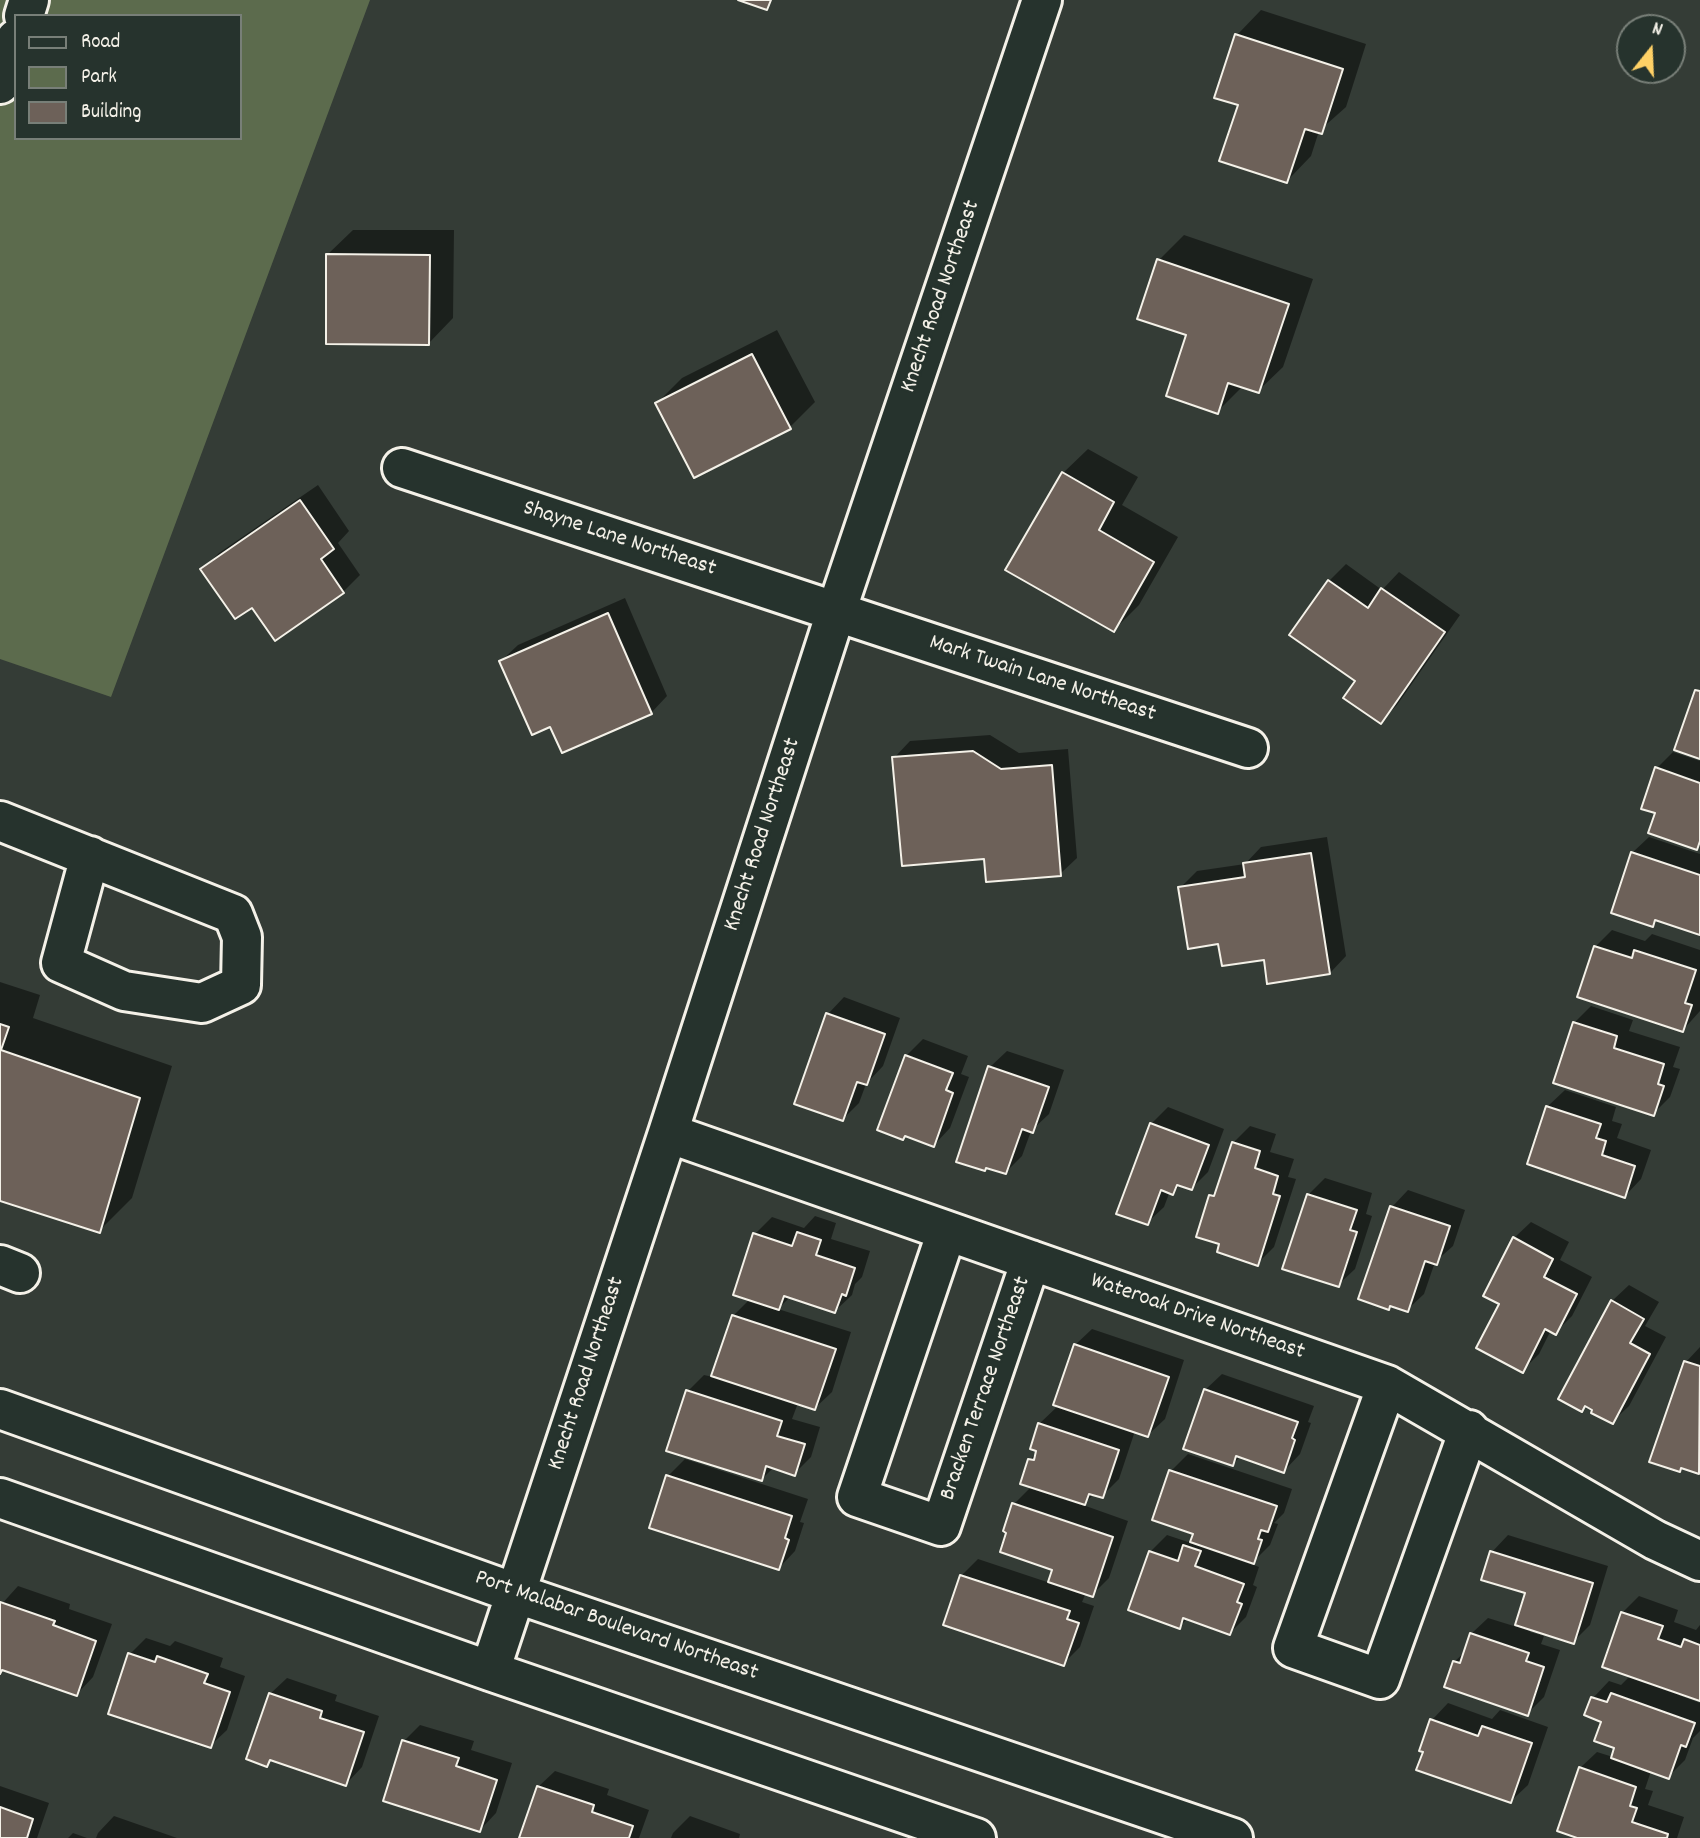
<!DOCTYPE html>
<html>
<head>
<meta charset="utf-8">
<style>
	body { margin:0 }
	#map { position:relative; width:1700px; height:1838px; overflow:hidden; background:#343c36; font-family:Dekko,sans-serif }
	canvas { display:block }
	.legend { position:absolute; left:14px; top:14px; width:228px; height:126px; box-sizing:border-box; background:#26332d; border:2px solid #787f78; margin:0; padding:9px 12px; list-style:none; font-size:21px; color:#f4f1e8 }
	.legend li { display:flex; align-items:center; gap:14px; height:35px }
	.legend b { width:35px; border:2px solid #787f78 }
	.north { position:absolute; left:1616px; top:14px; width:70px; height:70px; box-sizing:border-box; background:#26332d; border:2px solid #787f78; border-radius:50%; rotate:18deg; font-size:19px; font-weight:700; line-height:28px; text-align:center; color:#f4f1e8 }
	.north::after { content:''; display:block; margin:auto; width:24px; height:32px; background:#ffd166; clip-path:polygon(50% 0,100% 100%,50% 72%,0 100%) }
</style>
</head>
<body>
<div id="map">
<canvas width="1700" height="1838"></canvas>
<ul class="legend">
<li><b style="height:9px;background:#26332d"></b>Road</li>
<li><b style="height:19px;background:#5c6b4d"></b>Park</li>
<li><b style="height:19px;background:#6d6159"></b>Building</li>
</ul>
<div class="north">N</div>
</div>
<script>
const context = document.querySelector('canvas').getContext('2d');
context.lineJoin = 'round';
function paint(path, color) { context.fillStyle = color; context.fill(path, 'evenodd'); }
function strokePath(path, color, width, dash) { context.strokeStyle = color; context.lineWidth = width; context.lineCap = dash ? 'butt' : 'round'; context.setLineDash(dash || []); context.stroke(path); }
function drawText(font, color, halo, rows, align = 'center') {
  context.font = font + ' Dekko,sans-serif'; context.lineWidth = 5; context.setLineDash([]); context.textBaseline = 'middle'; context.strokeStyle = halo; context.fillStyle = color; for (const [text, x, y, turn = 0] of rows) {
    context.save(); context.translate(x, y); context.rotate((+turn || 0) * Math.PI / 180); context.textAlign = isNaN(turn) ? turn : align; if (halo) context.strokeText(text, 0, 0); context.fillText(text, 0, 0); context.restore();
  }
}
paint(new Path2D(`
	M0,0H370L111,697L0,659ZM16,16H240V138H16Z`), '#5c6b4d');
paint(new Path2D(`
	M1261,10L1366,44L1346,107L1319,131L1311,156L1287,181L1240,104L1237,35Z
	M353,230H454L453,318L429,343L328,254Z
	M1184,235L1313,279L1283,367L1258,391L1243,386L1217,412L1159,260Z
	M777,330L815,402L790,427L657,403L682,378Z
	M1088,449L1138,477L1122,505L1178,537L1139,605L1114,630L1063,473Z
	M318,485L349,531L338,543L360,575L343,592L252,606L202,570L219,553Z
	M1346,564L1382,590L1399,572L1460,615L1397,705L1381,722L1357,681L1329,581Z
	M625,598L667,696L651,713L551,725L501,661L518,645Z
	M990,735L1019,753L1068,749L1077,858L1060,874L986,857L894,758L910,741Z
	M1673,752L1700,761V845L1697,848L1657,812V768Z
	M1327,837L1346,956L1330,973L1220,942L1180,888L1197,871L1245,864L1261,847Z
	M1649,837L1700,854V933L1658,919L1652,925L1632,853Z
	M1612,930L1645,941L1652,934L1700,950V1011L1683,1030L1595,947Z
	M0,982L40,995L33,1018L172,1066L132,1198L99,1231L0,1199Z
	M844,997L900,1018L883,1066L866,1084L859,1103L843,1119L828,1014Z
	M1591,1006L1633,1020L1629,1031L1680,1047L1673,1067L1680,1069L1670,1097L1653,1114L1574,1023Z
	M923,1039L968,1056L961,1074L969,1077L950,1128L934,1145L906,1056Z
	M1007,1051L1064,1070L1049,1114L1031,1131L1022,1156L1006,1172L990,1067Z
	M1565,1090L1616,1107L1612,1121L1622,1124L1617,1138L1651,1150L1641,1179L1625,1196L1529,1163L1548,1106Z
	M1168,1107L1224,1129L1208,1172L1192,1188L1181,1184L1173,1193L1170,1191L1164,1207L1147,1223L1151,1124Z
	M1250,1126L1276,1134L1270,1152L1294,1159L1288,1177L1296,1179L1274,1247L1257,1264L1222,1243L1211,1196L1218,1188L1233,1143Z
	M1325,1178L1372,1193L1366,1214L1372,1216L1355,1269L1338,1285L1308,1195Z
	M1408,1190L1465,1210L1453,1246L1435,1262L1424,1294L1407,1310L1360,1298L1392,1207Z
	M815,1216L836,1223L831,1239L870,1251L862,1277L855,1284L852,1295L835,1311L790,1297L778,1309L851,1332L832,1392L815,1408L798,1403L792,1419L820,1427L811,1457L794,1474L774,1467L762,1479L688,1391L704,1375L713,1377L733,1316L750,1299L755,1234L772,1217L804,1228Z
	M1531,1222L1569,1242L1560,1260L1592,1277L1572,1316L1555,1333L1551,1330L1539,1354L1522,1371L1502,1303L1514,1238Z
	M1629,1285L1659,1302L1645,1326L1666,1337L1629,1406L1612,1422L1587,1405L1582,1410L1612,1301Z
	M1092,1329L1184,1360L1165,1419L1148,1435L1135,1431L1119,1479L1102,1496L1095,1493L1083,1505L1128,1521L1109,1578L1092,1595L1086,1593L1082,1602L1094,1606L1080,1647L1063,1664L961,1576L978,1559L1050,1583L1054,1569L1014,1504L1032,1486L1030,1460L1039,1450V1424L1059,1405L1075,1345Z
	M1700,1347V1471L1699,1472L1683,1466L1679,1470L1686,1362Z
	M1222,1374L1314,1406L1308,1422L1311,1423L1300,1454L1284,1471L1241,1456L1233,1464L1205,1390Z
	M1188,1454L1292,1489L1284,1513L1274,1523L1278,1524L1270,1545L1251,1564L1259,1567L1253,1585L1257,1587L1246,1617L1230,1633L1188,1618L1179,1627L1150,1552L1167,1535L1188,1542L1194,1536L1195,1533L1155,1519L1171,1471Z
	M685,1459L808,1499L800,1522L804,1523L795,1551L779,1568L668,1476Z
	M1508,1535L1608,1566L1590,1625L1573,1642L1531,1629L1530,1632L1544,1636L1541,1644L1560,1650L1544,1697L1527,1714L1454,1662L1466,1651L1471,1634L1488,1618L1517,1627L1527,1592L1492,1552Z
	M18,1586L70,1604L69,1609L112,1624L93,1677L77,1694L4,1669L0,1672V1606Z
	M1639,1596L1678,1610L1674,1622L1696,1630L1700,1625V1699L1680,1692L1679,1695L1700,1703V1731L1693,1738L1685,1760L1668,1777L1651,1771L1645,1789L1653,1791L1648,1805L1684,1817L1677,1838H1583L1580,1768L1597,1752L1613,1757L1616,1747L1593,1698L1609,1681L1621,1685L1631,1675L1622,1613Z
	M146,1638L170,1646L175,1641L223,1658L220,1667L245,1676L227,1730L210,1746L130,1654Z
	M287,1678L337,1695L335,1701L379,1716L362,1767L346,1784L272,1759L267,1765L270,1694Z
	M1448,1703L1492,1719L1500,1710L1548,1727L1528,1785L1511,1801L1425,1751L1432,1720Z
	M420,1725L474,1741L471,1750L512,1763L496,1813L480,1830L404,1741Z
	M555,1771L609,1789L607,1795L649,1810L639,1838H521L538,1787Z
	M0,1786L49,1803L37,1838H0Z
	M114,1816L177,1838H96L98,1833Z
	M690,1816L740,1834L739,1838H671L673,1833Z
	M73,1833L87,1838H68Z`), '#0007');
const building = new Path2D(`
	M738,0H771L767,10Z
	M1235,34L1343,69L1322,134L1305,129L1287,183L1219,161L1238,105L1214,98Z
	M326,254L430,255L429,345L326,344Z
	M1157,259L1289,304L1259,393L1228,383L1218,414L1166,396L1186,335L1137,319Z
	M752,354L791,429L694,478L655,403Z
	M1062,472L1114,502L1099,530L1154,562L1114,632L1005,570Z
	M300,500L334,549L321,559L344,593L275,641L252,608L235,619L200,569Z
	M1328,580L1368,608L1381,588L1445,632L1381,724L1343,698L1355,681L1289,635Z
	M608,613L652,714L562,753L550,727L532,735L499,661Z
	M1695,690L1700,691V759L1674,750Z
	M973,751L1001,769L1052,765L1061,876L986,882L984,859L902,866L892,757Z
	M1655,767L1700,783V841L1697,850L1648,833L1655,813L1641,809Z
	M1631,852L1700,875V935L1655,920L1653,927L1611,913Z
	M1311,853L1330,974L1267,984L1264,960L1222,966L1218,944L1188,949L1178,887L1245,877L1243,863Z
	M1594,946L1632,958L1634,950L1696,970L1685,1003L1692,1005L1683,1032L1577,997Z
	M826,1013L885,1034L867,1085L857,1082L843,1121L794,1104Z
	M1573,1022L1617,1036L1614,1048L1664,1064L1658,1084L1664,1086L1654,1116L1553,1083Z
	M0,1024L9,1027L1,1050L140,1098L100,1233L0,1201Z
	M905,1055L953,1073L946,1090L953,1093L934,1147L905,1136L903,1140L877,1130Z
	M988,1066L1049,1087L1033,1133L1022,1129L1006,1174L986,1168L985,1171L956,1162Z
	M1546,1106L1601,1124L1596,1138L1606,1141L1602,1155L1635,1166L1625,1198L1527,1164Z
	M1150,1123L1209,1145L1192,1190L1177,1185L1173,1195L1161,1190L1148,1225L1116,1214Z
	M1232,1142L1260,1151L1255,1168L1278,1176L1273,1194L1280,1196L1258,1266L1217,1252L1219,1244L1196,1237L1209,1195L1214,1196Z
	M1307,1194L1357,1210L1350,1230L1357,1232L1339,1287L1282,1269Z
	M1390,1206L1450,1226L1437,1265L1425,1261L1408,1312L1390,1306L1389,1310L1358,1299Z
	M797,1232L821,1240L816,1255L855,1268L846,1296L842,1294L835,1313L784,1296L779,1310L733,1295L753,1233L792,1246Z
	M1513,1237L1553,1259L1544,1277L1577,1294L1556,1335L1545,1329L1523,1373L1476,1348L1499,1304L1483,1296Z
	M1611,1300L1644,1319L1630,1343L1650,1354L1613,1424L1591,1413L1592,1410L1585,1406L1582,1412L1558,1399Z
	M732,1315L836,1349L815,1410L711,1376Z
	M1074,1344L1169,1377L1148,1437L1053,1405Z
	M1684,1361L1700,1366L1699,1474L1681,1468L1680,1472L1649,1462Z
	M1204,1389L1298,1422L1292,1438L1295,1440L1284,1473L1236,1456L1233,1466L1183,1449Z
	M686,1390L782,1421L777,1436L805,1444L795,1476L766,1466L762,1481L666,1451Z
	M1038,1423L1119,1450L1103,1498L1089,1494L1085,1505L1020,1484L1028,1459L1034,1460L1036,1451L1030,1449Z
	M1169,1470L1277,1506L1268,1532L1261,1530L1258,1539L1262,1540L1254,1564L1190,1542L1193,1534L1152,1520Z
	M666,1475L792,1516L785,1538L789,1540L779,1570L649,1528Z
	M1012,1503L1113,1537L1093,1597L1048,1582L1052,1570L1000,1552L1006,1533L1003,1531Z
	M1183,1545L1201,1551L1195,1566L1244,1584L1237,1602L1242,1604L1230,1635L1183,1618L1180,1629L1128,1610L1149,1551L1178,1561Z
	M1490,1551L1593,1583L1574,1644L1515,1625L1525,1593L1481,1580Z
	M960,1575L1070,1611L1067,1619L1079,1623L1064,1666L943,1625Z
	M0,1602L55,1621L53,1625L96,1641L77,1696L2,1670L0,1674Z
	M1621,1612L1663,1626L1658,1639L1681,1647L1684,1639L1700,1645V1701L1602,1667Z
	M1470,1633L1529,1653L1526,1661L1544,1667L1528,1716L1444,1687L1453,1661L1460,1663Z
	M128,1653L155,1662L157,1656L208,1674L204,1683L230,1692L211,1748L108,1714Z
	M269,1693L322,1711L320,1718L364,1732L346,1786L270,1760L267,1767L246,1759Z
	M1611,1693L1695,1723L1686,1747L1681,1745L1669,1779L1611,1758L1614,1748L1594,1741L1601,1722L1584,1715L1591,1697L1607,1702Z
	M1430,1719L1478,1736L1482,1726L1532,1743L1511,1803L1416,1770L1423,1752L1419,1751Z
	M402,1740L459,1758L456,1766L497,1780L480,1832L383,1801Z
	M1579,1767L1636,1787L1630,1806L1637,1808L1632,1822L1668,1834L1667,1838H1577L1557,1831Z
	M537,1786L594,1805L592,1812L633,1826L629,1838H519Z
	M0,1807L33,1819L27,1838H0Z`);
paint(building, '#6d6159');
strokePath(building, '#f4f1e8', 2);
const minor = new Path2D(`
	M24,16L29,0
	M0,84L16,39
	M402,468L1248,748
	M0,821L233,914L242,937L241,985L202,1003L124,991L61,963L90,856
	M668,1133L1387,1385L1655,1540L1700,1561
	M947,1231L857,1497L941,1526L1031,1260
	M0,1265L20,1273
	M1387,1385L1293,1648L1380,1679L1469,1430
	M0,1409L515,1593L1233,1838
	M0,1498L490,1671L976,1838
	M490,1671L668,1133L836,612L1042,0`);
strokePath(minor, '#f4f1e8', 44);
strokePath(minor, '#26332d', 38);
drawText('23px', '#f4f1e8', '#26332d', [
	["Knecht Road Northeast",942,297,-71],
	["Shayne Lane Northeast",619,540,18],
	["Mark Twain Lane Northeast",1042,680,18],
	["Knecht Road Northeast",764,835,-72],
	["Wateroak Drive Northeast",1197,1318,19],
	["Knecht Road Northeast",588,1374,-72],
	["Bracken Terrace Northeast",987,1389,-71],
	["Port Malabar Boulevard Northeast",616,1627,19]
]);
</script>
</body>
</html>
